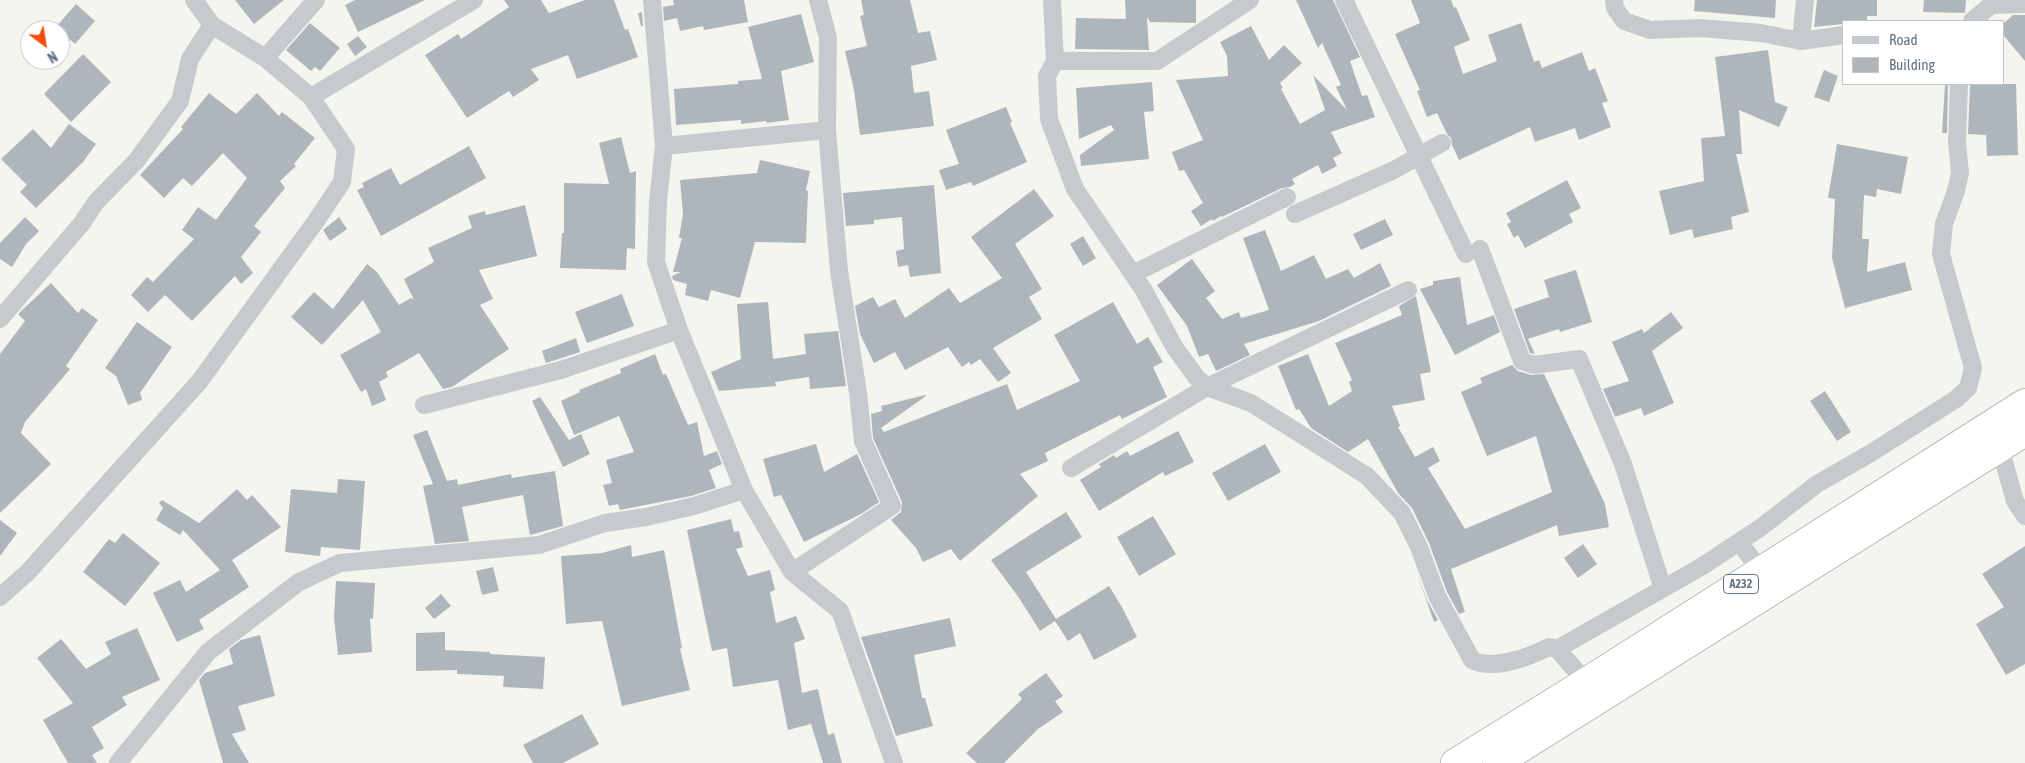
<!DOCTYPE html>
<html>
<head>
<meta charset="utf-8">
<style>
	body { margin:0 }
	#map { position:relative; width:2025px; height:763px; overflow:hidden; background:#f5f5f0; font-family:"Asap Condensed",sans-serif }
	canvas { display:block }
	.legend { position:absolute; left:1842px; top:20px; width:162px; height:65px; box-sizing:border-box; background:#fff; border:1px solid #c0c7ce; margin:0; padding:6px 9px; list-style:none; font-size:15px; color:#617385 }
	.legend li { display:flex; align-items:center; gap:10px; height:25px }
	.legend b { width:25px; border:1px solid #c0c7ce }
	.north { position:absolute; left:20px; top:20px; width:50px; height:50px; box-sizing:border-box; background:#fff; border:1px solid #c0c7ce; border-radius:50%; rotate:149deg; font-size:14px; font-weight:700; line-height:20px; text-align:center; color:#617385 }
	.north::after { content:''; display:block; margin:auto; width:18px; height:22px; background:#f44e11; clip-path:polygon(50% 0,100% 100%,50% 72%,0 100%) }
</style>
</head>
<body>
<div id="map">
<canvas width="2025" height="763"></canvas>
<ul class="legend">
<li><b style="height:6px;background:#c7cacd"></b>Road</li>
<li><b style="height:14px;background:#aeb6bb"></b>Building</li>
</ul>
<div class="north">N</div>
</div>
<script>
const context = document.querySelector('canvas').getContext('2d');
context.lineJoin = 'round';
function paint(path, color) { context.fillStyle = color; context.fill(path, 'evenodd'); }
function strokePath(path, color, width, dash) { context.strokeStyle = color; context.lineWidth = width; context.lineCap = dash ? 'butt' : 'round'; context.setLineDash(dash || []); context.stroke(path); }
function drawText(font, color, halo, rows, align = 'center') {
  context.font = font + ' "Asap Condensed",sans-serif'; context.lineWidth = 5; context.setLineDash([]); context.textBaseline = 'middle'; context.strokeStyle = halo; context.fillStyle = color; for (const [text, x, y, turn = 0] of rows) {
    context.save(); context.translate(x, y); context.rotate((+turn || 0) * Math.PI / 180); context.textAlign = isNaN(turn) ? turn : align; if (halo) context.strokeText(text, 0, 0); context.fillText(text, 0, 0); context.restore();
  }
}
paint(new Path2D(`
	M235,0H284L254,24Z
	M355,0H425L358,32L345,5Z
	M504,0H541L549,13L585,0H614L625,30L628,29L638,57L577,79L568,55L531,69L539,80L513,97L509,91L467,118L425,55L458,34L461,39L509,7Z
	M673,0H744L748,22L704,30L703,26L680,31L677,18L664,21L663,7L674,5Z
	M861,0H910L918,33L930,31L937,60L911,66L914,93L929,91L934,126L860,135L854,90L845,51L867,46L860,16L864,15Z
	M1125,0H1196V23L1150,22L1147,17L1149,50L1075,49L1076,18L1126,19Z
	M1296,0H1333L1360,57L1350,61L1362,96L1367,95L1375,117L1331,132L1342,153L1333,158L1337,166L1322,174L1318,165L1292,179L1295,184L1290,187L1282,188L1222,217L1221,216L1213,221L1212,219L1201,226L1191,211L1203,203L1184,170L1179,171L1172,152L1203,140L1176,80L1228,76L1227,56L1220,42L1251,26L1269,60L1284,45L1302,63L1280,83L1283,88L1281,89L1300,124L1325,110L1313,75L1347,110L1336,87L1341,85L1322,43L1318,48Z
	M1411,0H1451L1454,8L1456,7L1470,40L1454,47L1463,74L1497,61L1488,35L1521,23L1534,62L1539,60L1542,68L1582,52L1589,71L1595,68L1608,101L1602,103L1611,127L1579,140L1575,128L1535,142L1530,127L1459,160L1452,145L1451,138L1447,134L1437,113L1427,117L1417,91L1420,90L1395,34L1420,23Z
	M1695,0H1776L1775,18L1694,11Z
	M1817,0H1877V16H1867V21H1843V24L1814,27Z
	M1924,0H1966L1965,13L1923,12Z
	M76,4L95,21L75,44L56,27Z
	M642,12L643,26H641L638,13Z
	M801,14L814,62L781,71L789,120L767,123L766,121L741,124V120L676,125L674,89L738,84V81L762,79L748,27Z
	M2013,15H2025V61L2004,36V23Z
	M310,23L340,48L320,71L315,67L311,71L286,50Z
	M358,36L367,47L355,56L347,44Z
	M1768,50L1775,102L1788,107L1779,127L1739,110L1742,154H1736L1749,212L1731,217L1733,229L1694,238L1692,229L1670,235L1659,191L1704,181L1701,138L1725,136L1715,57Z
	M83,54L111,82L71,122L44,94Z
	M1824,70L1838,76L1829,102L1814,97Z
	M1152,82L1154,111L1144,112L1149,159L1081,166L1080,155L1114,130L1111,125L1079,139L1076,88Z
	M1945,84H1948L1947,133H1942Z
	M1970,84H2016L2018,155L1987,156L1986,135L1968,134Z
	M209,93L236,114L257,93L279,116L282,112L315,138L294,164L296,166L280,181L285,188L254,226L261,232L241,257L253,273L241,284L235,276L192,321L165,295L148,312L131,295L147,277L153,282L194,239L182,230L198,207L216,220L247,178L223,153L192,186L183,178L164,198L140,175L183,129L181,127Z
	M1006,107L1012,122L1010,123L1027,162L973,186L971,182L946,190L939,170L959,164L946,130Z
	M69,124L96,144L83,162L36,208L20,192L27,185L1,159L33,129L51,148Z
	M621,137L630,173L636,171L635,249L627,248L626,270L560,268L562,233H564V183L609,184L599,143Z
	M1837,144L1908,157L1901,194L1877,189L1876,197L1864,195L1862,239H1869L1867,272L1905,262L1912,290L1845,308L1832,258L1835,199L1828,198Z
	M469,146L486,178L381,236L357,190L364,187L362,183L391,168L400,185Z
	M760,160L810,171L806,190L808,191L806,243L755,242L740,298L711,290L708,301L685,295L687,284L673,280L672,276L681,272H673L682,238H679L683,214L680,180L757,173Z
	M1567,180L1581,208L1569,214L1573,222L1525,248L1518,235L1514,238L1507,224L1511,222L1506,213Z
	M934,185L941,273L910,277L908,265L898,267L896,251L904,249L902,217L874,220V224L846,226L843,193Z
	M1034,189L1054,216L1015,244L1042,289L1029,297L1042,319L993,348L1011,373L998,382L980,359L971,365L969,362L962,367L948,347L905,370L895,352L874,363L860,334L855,306L873,297L879,307L895,299L905,318L949,288L960,303L1002,278L971,237Z
	M525,205L537,256L479,270L493,299L480,305L509,349L452,387L443,389L419,353L386,372L388,377L379,382L386,400L372,406L366,389L361,392L340,355L381,332L363,300L322,345L291,317L314,292L333,309L367,264L377,272L399,305L411,298L414,300L404,279L434,262L428,248L472,228L468,216L485,211L486,215Z
	M25,217L39,231L26,244L12,267L0,259V243Z
	M339,217L347,229L330,241L323,230Z
	M1385,219L1393,235L1361,250L1353,234Z
	M1265,230L1281,271L1314,255L1326,279L1348,269L1354,278L1380,263L1391,286L1319,321L1244,344L1250,355L1216,371L1208,354L1199,357L1187,326L1157,285L1192,259L1215,291L1206,298L1222,319L1239,312L1241,318L1269,310L1243,238Z
	M1083,236L1096,258L1083,266L1070,244Z
	M1576,270L1592,322L1560,332L1559,329L1528,339L1535,354L1530,353L1514,309L1549,297L1544,280Z
	M1460,277L1467,325L1494,315L1500,332L1455,355L1420,289L1433,285V281Z
	M51,283L78,313L82,308L98,320L66,366L70,369L25,422L21,433L51,464L0,513V354L25,321L18,314Z
	M622,294L634,326L587,343L575,312Z
	M1416,296L1431,372L1420,374L1425,400L1392,406L1400,426L1398,427L1415,457L1433,447L1440,461L1428,468L1465,529L1552,492L1536,436L1487,456L1461,392L1482,383L1480,378L1512,365L1509,357L1512,365L1518,371L1531,375L1544,374L1605,504L1609,527L1559,536L1557,525L1451,569L1465,612L1459,614L1447,592L1429,543L1412,508L1398,493L1368,439L1348,452L1311,428L1299,409L1296,410L1278,366L1308,354L1329,406L1352,391L1349,382L1352,380L1335,343L1402,315L1399,306Z
	M768,302L773,359L806,354L804,334L838,331L846,386L810,389L809,377L775,382L776,386L719,391L711,372L741,359L737,304Z
	M1113,302L1137,344L1148,337L1163,362L1153,367L1167,397L1122,419L1120,415L1045,453L1048,461L1020,474L1038,496L960,561L951,549L923,562L916,548L891,520L901,512L902,502L873,438L871,414L882,411L881,406L925,395L926,396L881,428L884,432L1007,384L1017,410L1080,381L1054,335Z
	M1671,312L1683,328L1652,351L1674,403L1644,416L1641,408L1615,417L1603,389L1629,381L1612,342L1642,329L1644,333Z
	M137,322L172,347L140,393L142,400L128,405L116,376L105,368Z
	M576,338L580,352L546,363L542,351Z
	M655,354L663,375L666,374L688,425L697,422L704,456L717,451L722,464L709,470L716,488L691,496L620,510L618,504L609,506L603,485L612,483L606,460L634,452L619,416L574,435L561,401L580,392L579,390L621,373L620,369Z
	M1825,391L1851,432L1837,441L1810,401Z
	M540,397L569,440L581,434L590,454L563,467L532,401Z
	M427,430L447,481L457,479L458,485L511,474L512,478L555,471L563,526L530,535L523,495L462,507L469,541L435,544L423,486L433,484L413,435Z
	M1178,431L1194,462L1165,476L1163,472L1099,511L1080,480L1101,467L1099,464L1114,455L1116,458L1127,451L1130,456Z
	M816,444L824,472L857,454L879,502L861,514L804,542L781,495L774,497L763,459Z
	M1265,444L1281,472L1228,501L1212,473Z
	M338,479L365,481L360,550L321,547L320,556L285,552L291,489L337,493Z
	M237,489L247,500L252,495L281,527L232,560L249,587L199,620L204,629L177,642L153,593L180,580L186,592L220,570L183,530L180,535L156,520L163,508L159,503L162,500L199,523Z
	M1066,512L1082,537L1026,572L1056,619L1109,586L1122,607L1137,637L1094,660L1080,633L1068,641L1055,621L1040,631L1019,598L991,560Z
	M1153,516L1176,554L1139,576L1117,537Z
	M731,519L734,532L739,531L743,547L736,549L748,576L770,570L775,590L770,592L776,623L796,616L805,639L794,643L802,693L818,689L828,735L834,733L842,763H823L811,724L788,730L778,680L733,687L727,648L712,651L687,530Z
	M0,520L17,533L0,556Z
	M123,533L160,563L125,606L83,572L109,539L115,543Z
	M1583,544L1597,564L1578,578L1564,558Z
	M631,545L632,557L664,550L682,648L680,649L690,690L622,706L602,621L566,624L561,556L602,553Z
	M2025,546V664L2006,675L1976,624L2004,607L1982,574Z
	M493,567L499,591L482,595L476,571Z
	M1416,571L1427,600L1438,620L1434,622Z
	M336,581L375,583L373,619L370,618L372,652L338,655L334,618Z
	M441,594L451,606L434,619L425,608Z
	M950,618L956,646L914,655L922,698H925L933,726L896,736L861,637Z
	M137,628L160,680L122,697L127,705L92,727L104,748L92,755L97,763H68L43,720L73,703L37,658L61,639L86,669L111,654L105,642Z
	M445,632V650L490,652V654L545,657L543,689L503,687L504,676L457,674V670L416,671V633Z
	M260,635L275,696L238,706L246,730L232,734L249,763H223L199,680L205,673L233,664L229,649L241,640Z
	M1046,673L1063,696L1055,701L1063,712L1038,729L1004,763H977L966,753L1022,699L1018,694Z
	M582,714L599,744L563,763H533L523,745Z`), '#aeb6bb');
const trunk = new Path2D(`
	M1455,763L1586,682L2025,403
	M1497,763L2025,432`);
strokePath(trunk, '#b8bbbe', 30);
strokePath(new Path2D(`
	M194,0L212,25
	M652,0L664,146L658,201L656,262L679,330L744,490L792,572L840,611L894,763
	M1052,0L1055,61L1047,76L1049,119L1075,189L1143,289L1175,348L1197,378L1207,387L1251,403L1367,476L1402,513L1419,547L1437,596L1472,660C1493,671 1529,657 1549,647L1557,649L1586,682
	M1344,0L1466,254
	M1614,0L1615,8L1624,21L1650,30L1700,28L1761,33L1801,41L1844,35
	M1991,5L2025,4
	M1972,21L1991,5L1992,0
	M1801,41L1805,0
	M265,58L316,0
	M1055,61H1157L1250,0
	M311,97L474,0
	M664,146L827,130
	M1295,214L1394,170L1442,143
	M1480,249L1522,361L1534,365L1579,359L1623,464L1663,589
	M1133,274L1287,197
	M0,319L82,223L96,202L137,160L180,101L190,59L212,25L265,58L311,97L346,149L342,182L316,221L199,382L28,572L0,597
	M424,405L561,370L679,330
	M2000,448L2015,501L2025,516
	M1071,468L1207,387L1408,290
	M1739,542L1761,571
	M792,572L892,506L863,441L858,393L839,271L827,130L828,38L818,0
	M1557,649L1701,567L1760,528L1817,484L1871,453L1956,399L1968,388L1973,368L1941,254L1944,224L1956,191L1960,173L1957,142L1959,84
	M118,763L208,652L299,582L340,563L539,545L605,523L646,517L694,506L744,490`), '#c7cacd', 18);
strokePath(trunk, '#fff', 28);
for (const [x, y, w] of [
	[1741,584,35]
]) { const box = new Path2D(); box.roundRect(x - w / 2, y - 9.5, w, 19, 4); context.fillStyle = '#fff'; context.fill(box); strokePath(box, '#617385', 1); }
drawText('bold 12px', '#617385', null, [
	["A232",1741,584]
]);
</script>
</body>
</html>
